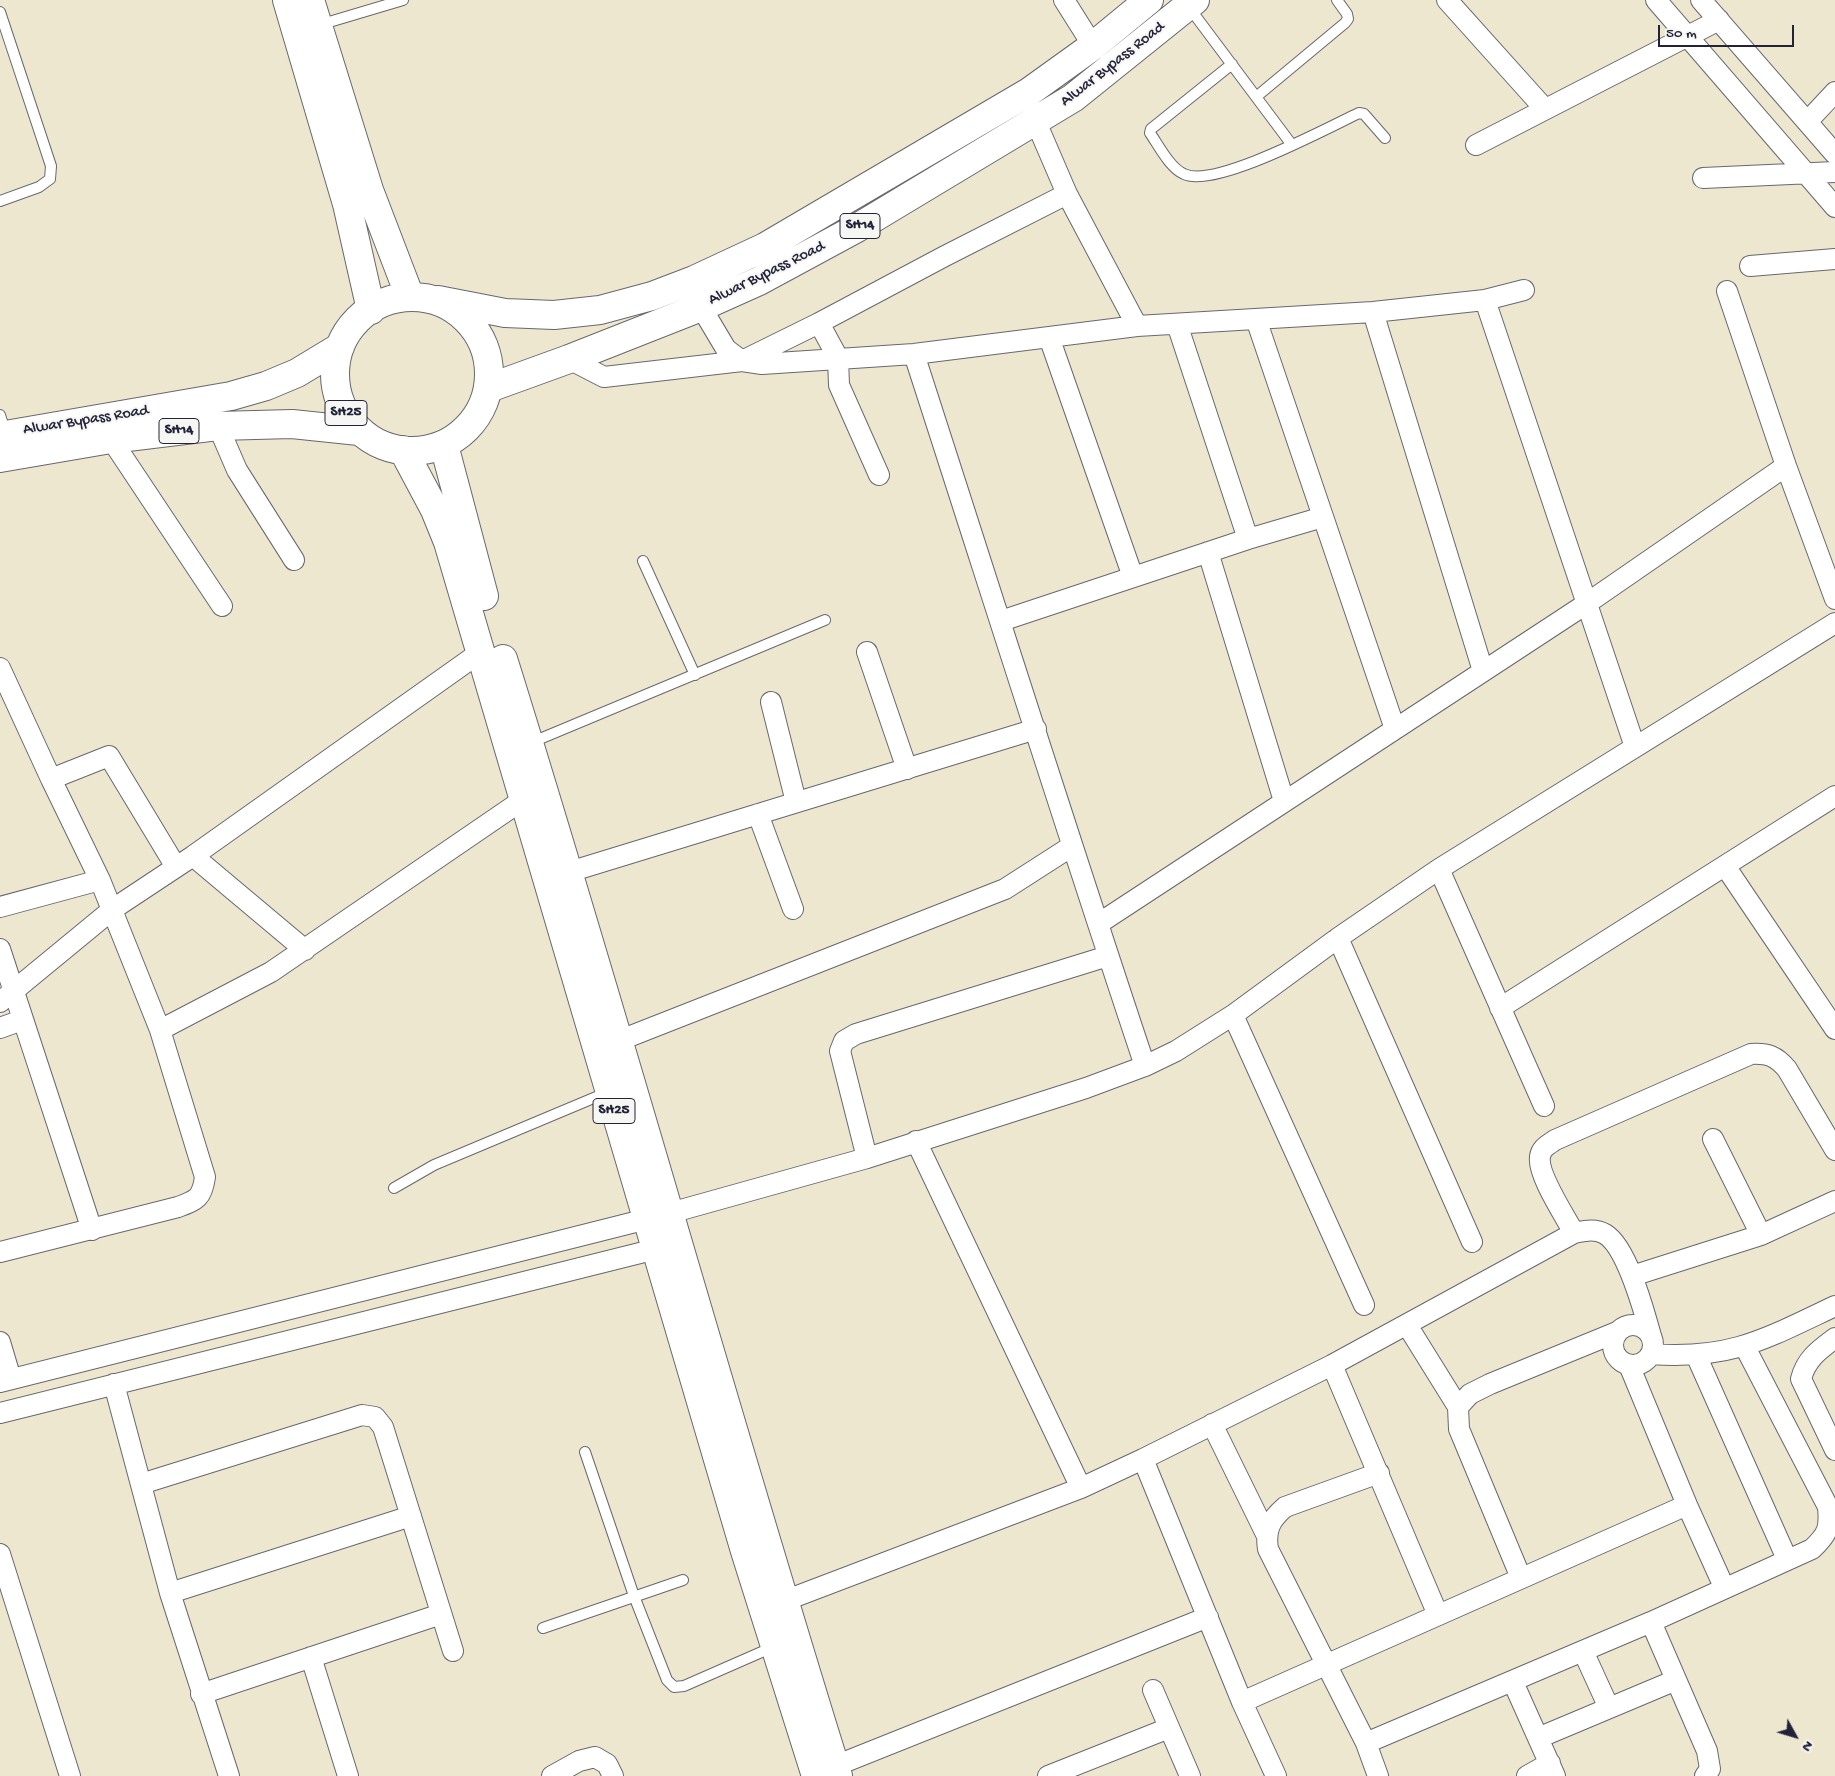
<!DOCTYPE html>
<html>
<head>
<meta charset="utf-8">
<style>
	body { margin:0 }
	#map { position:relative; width:1835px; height:1776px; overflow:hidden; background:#ece7ce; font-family:"Gochi Hand",sans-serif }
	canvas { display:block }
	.north { position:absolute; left:1770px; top:1711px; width:50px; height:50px; -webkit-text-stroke:4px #f6f6f2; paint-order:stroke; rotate:129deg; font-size:14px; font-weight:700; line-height:20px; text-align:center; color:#22223b }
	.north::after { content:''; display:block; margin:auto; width:18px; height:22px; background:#22223b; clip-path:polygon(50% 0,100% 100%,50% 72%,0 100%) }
	.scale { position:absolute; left:1658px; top:25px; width:136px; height:22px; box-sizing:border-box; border:2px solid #22223b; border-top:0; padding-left:6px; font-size:15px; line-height:18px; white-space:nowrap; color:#22223b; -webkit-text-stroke:4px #f6f6f2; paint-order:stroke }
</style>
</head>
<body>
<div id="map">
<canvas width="1835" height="1776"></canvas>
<div class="north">N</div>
<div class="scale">50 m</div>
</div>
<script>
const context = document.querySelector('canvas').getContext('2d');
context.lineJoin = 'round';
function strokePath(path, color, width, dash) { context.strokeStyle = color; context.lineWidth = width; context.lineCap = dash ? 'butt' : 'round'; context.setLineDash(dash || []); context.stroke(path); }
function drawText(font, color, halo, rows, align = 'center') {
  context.font = font + ' "Gochi Hand",sans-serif'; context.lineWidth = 4; context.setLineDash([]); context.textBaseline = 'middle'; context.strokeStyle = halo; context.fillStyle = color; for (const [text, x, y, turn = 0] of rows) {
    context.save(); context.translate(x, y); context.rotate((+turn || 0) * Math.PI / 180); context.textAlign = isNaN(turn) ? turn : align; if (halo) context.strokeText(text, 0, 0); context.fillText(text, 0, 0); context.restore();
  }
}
const lane = new Path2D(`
	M1188,6L1292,145
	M0,12L51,166L50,179L39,187L0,201
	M319,25L403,0
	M1232,64L1151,129L1150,133C1159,146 1170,168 1184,174C1214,189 1327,128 1359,113L1364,114L1385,138
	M1256,97L1345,23L1348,19L1347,14L1337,0
	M0,415L6,434
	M643,561L695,675
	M530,743L825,620
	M394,1188L434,1165L608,1092
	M585,1452L634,1596L667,1680L674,1687L684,1686L773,1647
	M543,1628L683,1580`);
const street = new Path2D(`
	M1064,0L1093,46
	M1447,0L1544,108
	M1656,0L1835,207
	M1701,0L1835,154
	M1036,122L1067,194L1137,326
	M1807,122L1835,92
	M1476,145L1719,20
	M1703,178L1835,172
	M1750,266L1835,259
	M1727,291L1786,466L1835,599
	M1485,300L1635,747
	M701,307L726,349L742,361L762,364L914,354L1137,326L1373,312L1485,300L1524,290
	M1373,312L1483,671
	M1256,319L1395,729
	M819,323L838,358L839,385L879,475
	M1177,324L1248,539
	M1049,337L1133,577
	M914,354C991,592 1066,830 1145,1066
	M569,359L604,377L742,361L819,323L945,256L1067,194
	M218,426L237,470L294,560
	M111,439L222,606
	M1208,552L1284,801
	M1001,621L1248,539L1323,517
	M867,652L907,769
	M0,668L51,779L109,756L176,867
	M771,702L796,802
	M758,814L793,909
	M193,856L305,950
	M1725,866L1835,1029
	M1439,869L1544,1106
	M569,872L1036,729
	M0,907L100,880
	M1098,924L1586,604L1786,466
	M1338,938L1472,1242
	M0,949L92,1230
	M0,1002L113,909L193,856L482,651
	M1500,1008L1835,796
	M1233,1015L1364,1305
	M0,1028L22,1020
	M160,1030L271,972L524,799
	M618,1041L1005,889L1072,846
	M1713,1139L1761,1235
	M916,1141L1081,1488
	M867,1158L840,1051L844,1041L856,1034L1108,956
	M670,1213L867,1158L1086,1088L1145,1066L1176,1051L1233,1015L1338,938L1439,869L1835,623
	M1574,1233C1565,1216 1537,1174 1540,1157C1541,1148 1548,1145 1555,1140L1751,1054C1768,1053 1776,1056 1787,1069L1835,1150
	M0,1252L178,1207C197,1200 202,1198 205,1177L160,1030L100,880L51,779
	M1632,1276L1761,1235L1835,1201
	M1613 1345a20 20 0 1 1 40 0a20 20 0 1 1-40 0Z
	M1407,1325L1458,1407
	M1835,1338C1819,1350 1806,1359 1801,1379L1835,1450
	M0,1342L11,1379
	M1651,1354C1731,1360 1765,1339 1835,1306
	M1696,1355L1787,1559
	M1332,1365L1438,1615
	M1629,1365L1687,1505L1724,1587
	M0,1382L647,1219
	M114,1384L170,1593L229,1776
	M0,1413L656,1249
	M1212,1424L1266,1534
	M1143,1459L1242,1702L1276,1776
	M141,1484L362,1415L375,1417L383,1427L453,1651
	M0,1554L70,1776
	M1521,1578L1459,1429L1458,1407L1470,1394L1490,1384L1617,1332
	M170,1593L411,1516
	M784,1601L1081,1488L1143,1459L1332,1365L1574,1233C1584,1231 1595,1228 1605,1234C1627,1247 1644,1311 1651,1336
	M1651,1622L1707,1751L1710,1769L1705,1776
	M1583,1651L1609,1708
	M311,1657L348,1776
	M1513,1682L1555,1776
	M1153,1690L1190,1776
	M201,1694L441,1614
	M1242,1702L1687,1505
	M1538,1738L1676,1680
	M1366,1743L1651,1622L1812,1549C1828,1534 1830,1528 1828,1507L1745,1347
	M835,1766L1208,1617
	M552,1776L579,1761L595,1757L607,1764L613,1776
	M1048,1776L1169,1728
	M1378,1776L1366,1743L1268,1549C1265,1530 1270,1520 1285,1507L1379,1473
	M1527,1776L1550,1763`);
const primary = new Path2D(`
	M287,0L347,204L371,310
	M310,0L369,190L410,297
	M335 374a77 77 0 1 1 154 0a77 77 0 1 1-154 0Z
	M438,300L505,313L554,315L600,310L652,296L694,280L765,247L1029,92L1093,46L1149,0
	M489,388L569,359L701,307L759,281L857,228L1073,98L1195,0
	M0,436L231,396L266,386L297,373L340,347
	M444,445L484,596
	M403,450L435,510L448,542L745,1551L816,1776
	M0,458L111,439L218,426L292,424L359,431
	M503,659C619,1030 722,1405 838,1776`);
strokePath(lane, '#69676e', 12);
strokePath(street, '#69676e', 22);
strokePath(primary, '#69676e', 30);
strokePath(lane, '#fff', 10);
strokePath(street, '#fff', 20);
strokePath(primary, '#fff', 28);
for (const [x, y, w] of [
	[860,226,40],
	[346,413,42],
	[179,431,40],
	[614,1111,42]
]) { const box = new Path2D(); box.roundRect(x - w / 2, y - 12.5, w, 25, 4); context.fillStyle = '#f6f6f2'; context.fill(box); strokePath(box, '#22223b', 1); }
drawText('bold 15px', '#22223b', null, [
	["SH14",860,226],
	["SH25",346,413],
	["SH14",179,431],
	["SH25",614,1111]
]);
drawText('16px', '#22223b', '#f6f6f2', [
	["Alwar Bypass Road",1113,65,-38],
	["Alwar Bypass Road",767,274,-26],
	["Alwar Bypass Road",86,421,-9]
]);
</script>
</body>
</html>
